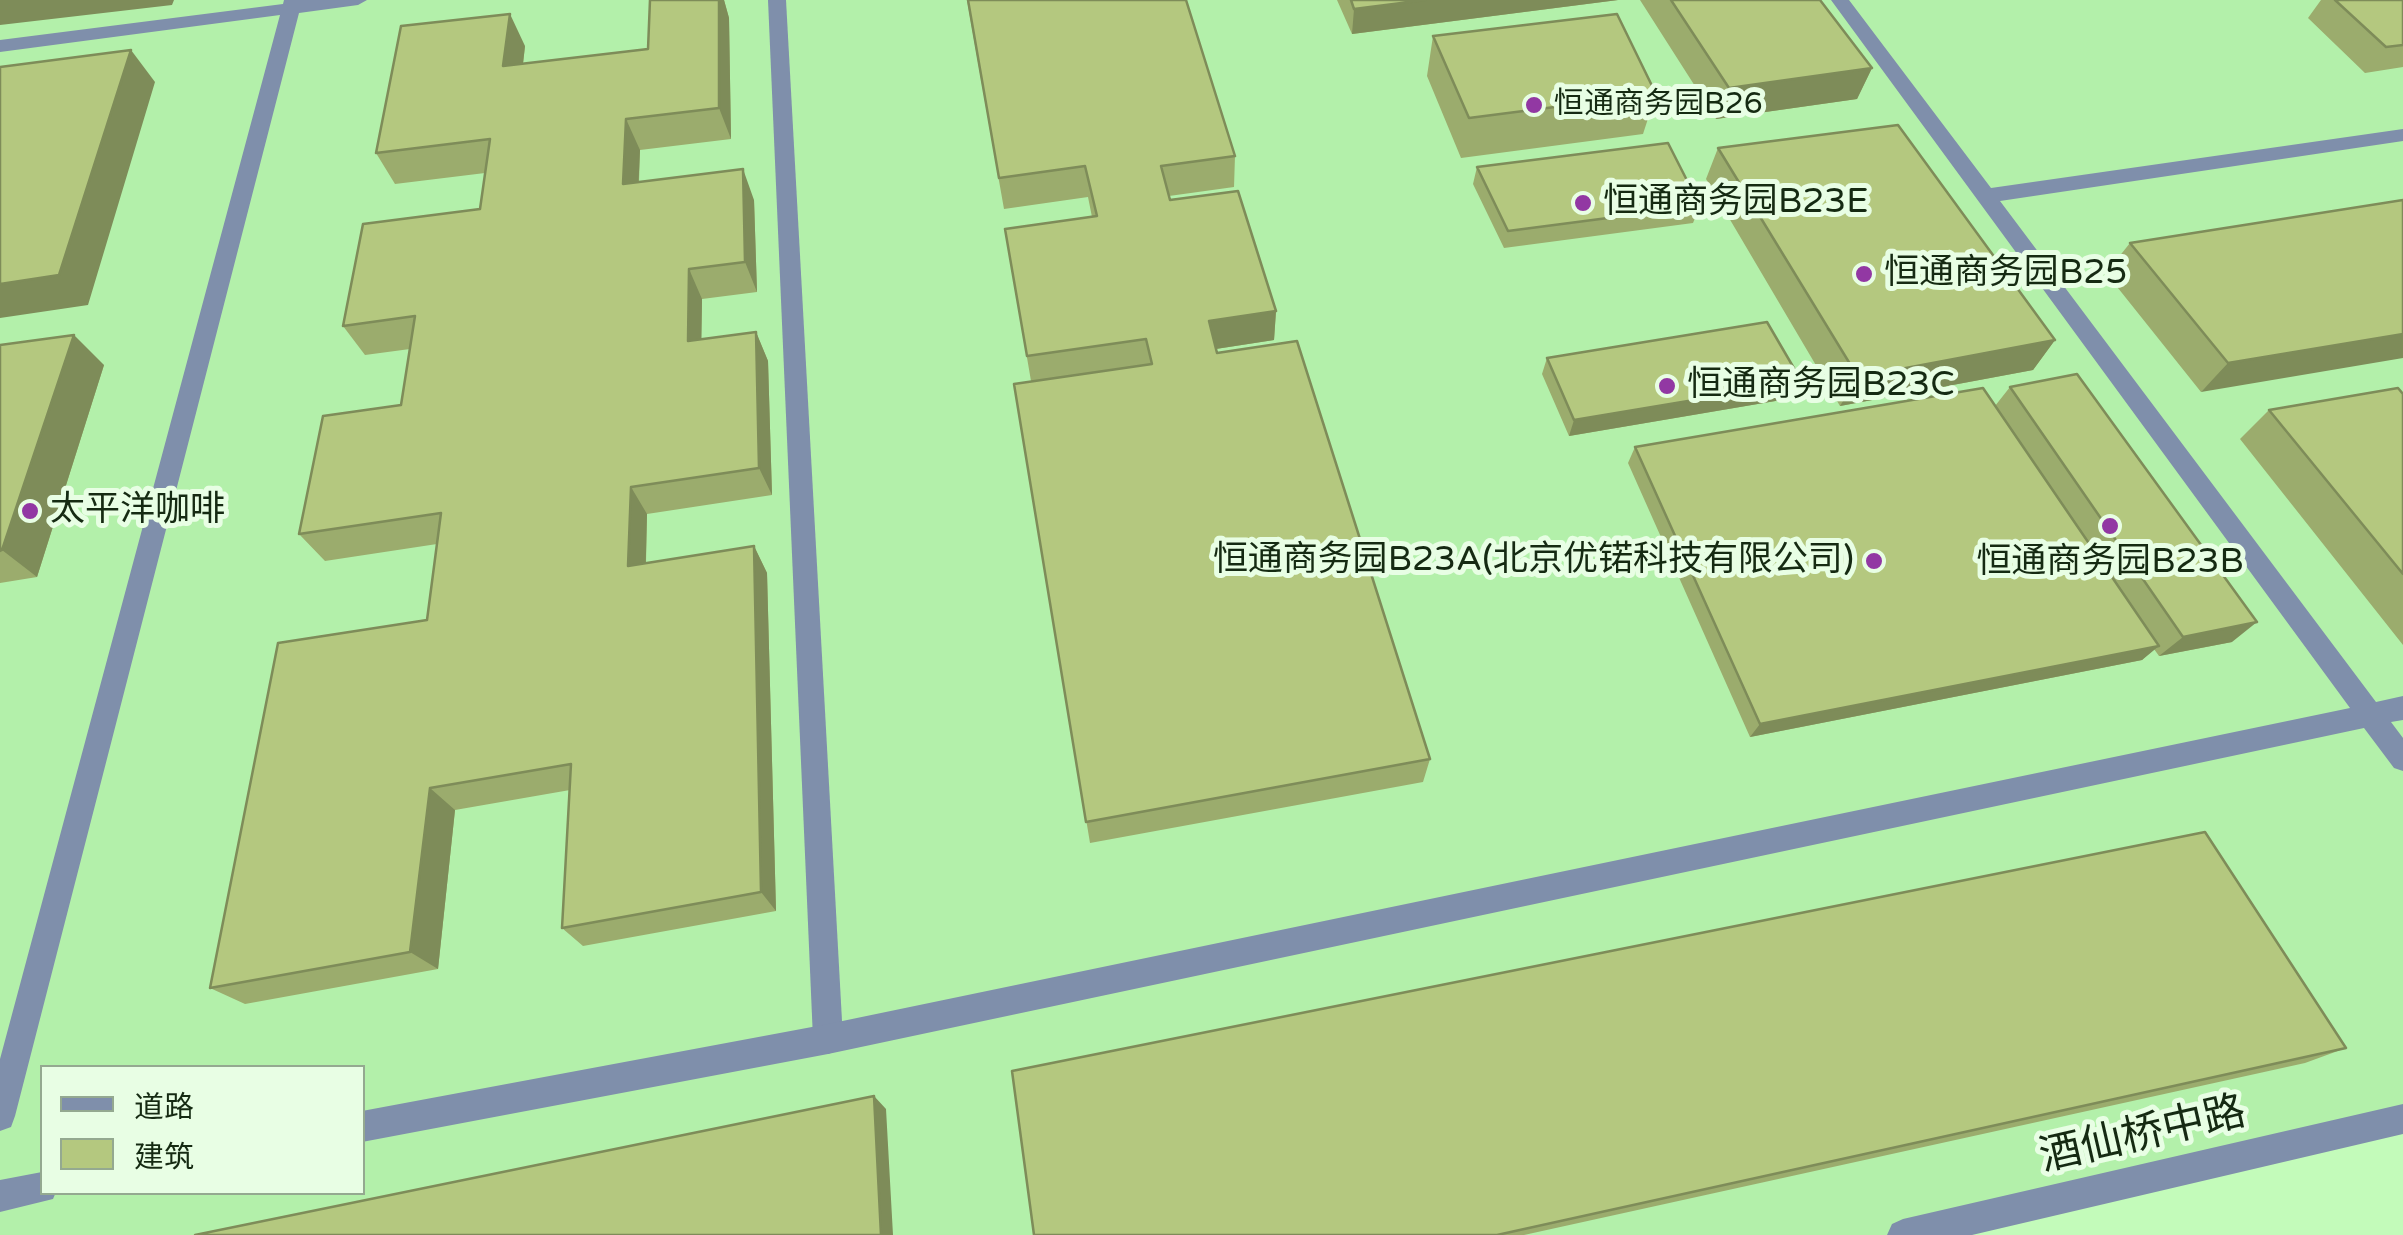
<!DOCTYPE html>
<html>
<head>
<meta charset="utf-8">
<style>
	body { margin:0 }
	#map { position:relative; width:2403px; height:1235px; overflow:hidden; background:#c3fbba; font-family:"Varela Round","Noto Sans SC",sans-serif }
	canvas { display:block }
	.legend { position:absolute; left:40px; top:1065px; width:325px; height:130px; box-sizing:border-box; background:#e8fee4; border:2px solid #94a990; margin:0; padding:12px 18px; list-style:none; font-size:30px; color:#152a12 }
	.legend li { display:flex; align-items:center; gap:20px; height:50px }
	.legend b { width:50px; border:2px solid #94a990 }
</style>
</head>
<body>
<div id="map">
<canvas width="2403" height="1235"></canvas>
<ul class="legend">
<li><b style="height:12px;background:#7f8fab"></b>道路</li>
<li><b style="height:28px;background:#b4c87f"></b>建筑</li>
</ul>
</div>
<script>
const context = document.querySelector('canvas').getContext('2d');
context.lineJoin = 'round';
function paint(path, color) { context.fillStyle = color; context.fill(path, 'evenodd'); }
function strokePath(path, color, width, dash) { context.strokeStyle = color; context.lineWidth = width; context.lineCap = dash ? 'butt' : 'round'; context.setLineDash(dash || []); context.stroke(path); }
function drawText(font, color, halo, rows, align = 'center') {
  context.font = font + ' "Varela Round","Noto Sans SC",sans-serif'; context.lineWidth = 10; context.setLineDash([]); context.textBaseline = 'middle'; context.strokeStyle = halo; context.fillStyle = color; for (const [text, x, y, turn = 0] of rows) {
    context.save(); context.translate(x, y); context.rotate((+turn || 0) * Math.PI / 180); context.textAlign = isNaN(turn) ? turn : align; if (halo) context.strokeText(text, 0, 0); context.fillText(text, 0, 0); context.restore();
  }
}
paint(new Path2D(`
	M0,0H2403V1121L1919,1235H0ZM42,1068H362V1192H42Z`), '#b3f0aa');
paint(new Path2D(`
	M768,0H786L843,1039L839,1050L828,1054L817,1050L813,1039Z`), '#7f8fab');
paint(new Path2D(`
	M284,0H367L358,5L299,13L15,1116L11,1127L0,1131V1059L280,15L0,52V40L283,4Z
	M1831,0H1849L1991,188L2403,129V141L2000,201L2376,702L2403,696V720L2391,722L2403,738V771L2394,768L2364,728L828,1054L362,1142V1111L828,1024L2350,708Z
	M2403,1104V1134L1972,1235H1887L1892,1224L1903,1219Z
	M42,1172V1192H56L53,1199L0,1212V1180Z`), '#7f8fab');
paint(new Path2D(`
	M650,0H724L729,18L731,139L640,150L639,182L754,200L757,292L702,299L701,340L756,332L768,361L772,495L647,514L646,563L754,546L767,573L776,911L583,946L562,928L570,790L455,810L438,969L245,1004L210,988L427,620L437,544L325,561L299,534L401,405L410,349L365,355L343,326L480,209L485,173L395,184L376,153L525,46L523,64L648,49Z
	M967,0L1235,156L1234,187L1169,196L1170,200L1276,311L1274,340L1216,349L1430,759L1423,782L1090,843L1014,384L1031,381L1005,229L1092,217L1088,197L1004,209Z
	M1337,0H1618L1352,34Z
	M1640,0H1820L1872,68L1857,99L1716,119Z
	M2321,0H2403V67L2365,73L2308,18Z
	M1433,36L1656,94L1643,134L1461,158L1427,76Z
	M1718,148L2055,340L2033,370L1840,406L1706,179Z
	M1477,167L1700,206L1693,223L1504,248L1473,184Z
	M2403,200L2201,392L2106,273L2130,243Z
	M0,345L104,365L37,577L0,583Z
	M1547,358L1793,398L1569,436L1542,374Z
	M2010,387L2232,642L2159,656L2154,649L2142,660L1750,737L1628,463L1635,447L1995,406Z
	M2403,394V645L2240,439L2269,410Z
	M2346,1048L2305,1063L1524,1235H1034Z`), '#9bac6d');
paint(new Path2D(`
	M0,0H174L172,5L0,25Z
	M719,0H724L729,18L731,139L719,108Z
	M1425,0H1618L1352,34L1354,9Z
	M510,14L525,46L519,98L503,66Z
	M131,50L155,82L88,305L0,318V284Z
	M1872,68L1857,99L1716,119L1729,88Z
	M626,119L640,150L637,215L623,184Z
	M743,169L754,200L757,292L745,262Z
	M689,269L702,299L701,371L688,341Z
	M1276,311L1274,340L1209,350V321Z
	M756,332L768,361L772,495L759,468Z
	M2403,334V358L2201,392L2228,363Z
	M74,335L104,365L37,577L2,550Z
	M2055,340L2033,370L1840,406L1858,377Z
	M1802,382L1793,398L1569,436L1574,420Z
	M631,487L647,514L645,592L628,566Z
	M754,546L767,573L776,911L761,892Z
	M2257,622L2232,642L2159,656L2183,637Z
	M2159,646L2142,660L1750,737L1760,724Z
	M430,788L455,810L438,969L410,952Z
	M874,1096L886,1109L893,1235H881Z`), '#7e8c59');
const building = new Path2D(`
	M650,0H719V108L626,119L623,184L743,169L745,262L689,269L688,341L756,332L759,468L631,487L628,566L754,546L761,892L562,928L571,764L430,788L410,952L210,988L278,643L427,620L441,513L299,534L323,416L401,405L415,316L343,326L363,224L480,209L490,139L376,153L401,26L510,14L503,66L648,49Z
	M968,0H1186L1235,156L1161,166L1170,200L1238,191L1276,311L1209,321L1217,353L1297,341L1430,759L1086,822L1014,384L1152,364L1146,339L1027,356L1005,229L1097,216L1085,166L999,178Z
	M1351,0H1425L1354,9Z
	M1671,0H1820L1872,68L1729,88Z
	M2335,0H2403V45L2386,47Z
	M1617,14L1656,94L1469,118L1433,36Z
	M131,50L59,275L0,284V67Z
	M1898,125L2055,340L1858,377L1718,148Z
	M1668,143L1700,206L1508,231L1477,167Z
	M2403,200V334L2228,363L2130,243Z
	M1767,322L1802,382L1574,420L1547,358Z
	M74,335L2,550L0,551V345Z
	M2077,374L2257,622L2183,637L2010,387Z
	M1983,388L2159,646L1760,724L1635,447Z
	M2398,388L2403,394V574L2269,410Z
	M2205,832L2346,1048L1497,1235H1034L1012,1071Z
	M874,1096L881,1235H195Z`);
paint(building, '#b4c87f');
strokePath(building, '#7e8c59', 2.5);
for (const [x, y, r, color] of [
	[1534,105,10,"#9238a3"],
	[1583,203,10,"#9238a3"],
	[1864,274,10,"#9238a3"],
	[1667,386,10,"#9238a3"],
	[30,511,10,"#9238a3"],
	[2110,526,10,"#9238a3"],
	[1874,561,10,"#9238a3"]
]) { const dot = new Path2D(); dot.arc(x, y, r, 0, 2 * Math.PI); context.fillStyle = color; context.fill(dot); strokePath(dot, '#e8fee4', 4); }
drawText('30px', '#152a12', '#e8fee4', [
	["恒通商务园B26",1554,105]
], 'left');
drawText('35px', '#152a12', '#e8fee4', [
	["恒通商务园B23E",1603,203],
	["恒通商务园B25",1884,274],
	["恒通商务园B23C",1687,386],
	["太平洋咖啡",50,511],
	["恒通商务园B23A(北京优锘科技有限公司)",1854,561,"right"],
	["恒通商务园B23B",2110,563,"center"]
], 'left');
drawText('42px', '#152a12', '#e8fee4', [
	["酒仙桥中路",2143,1136,-13]
]);
</script>
</body>
</html>
